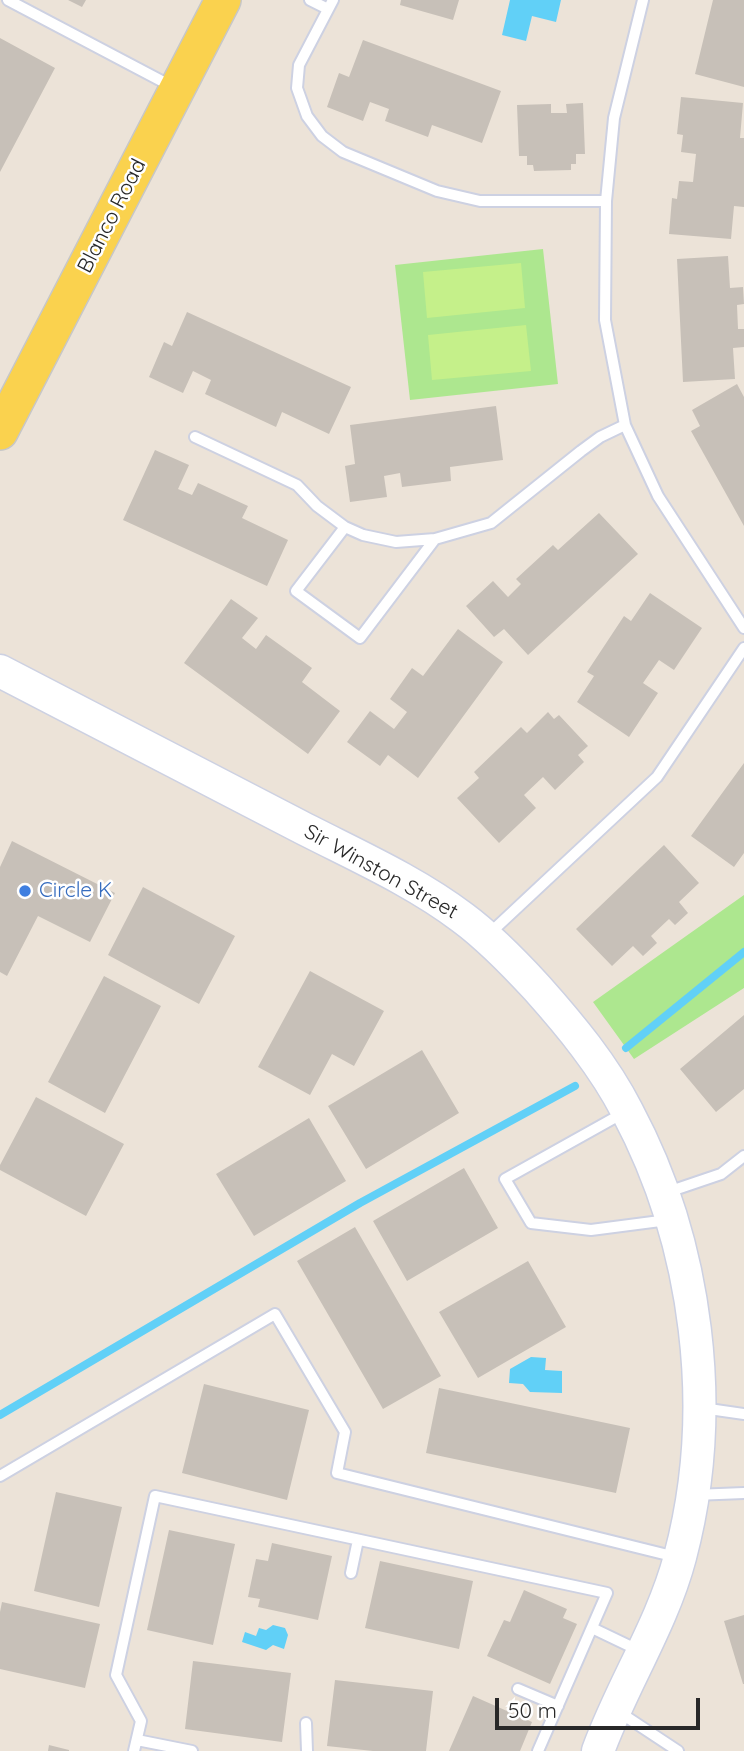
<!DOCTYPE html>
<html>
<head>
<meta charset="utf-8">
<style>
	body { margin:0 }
	#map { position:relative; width:744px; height:1751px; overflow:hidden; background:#ece3d8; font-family:Quicksand,sans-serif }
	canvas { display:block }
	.scale { position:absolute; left:495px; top:1698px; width:205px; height:32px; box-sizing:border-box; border:4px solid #282828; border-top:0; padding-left:9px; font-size:21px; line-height:24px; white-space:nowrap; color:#282828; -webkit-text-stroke:5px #fff; paint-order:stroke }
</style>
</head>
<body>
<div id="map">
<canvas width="744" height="1751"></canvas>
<div class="scale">50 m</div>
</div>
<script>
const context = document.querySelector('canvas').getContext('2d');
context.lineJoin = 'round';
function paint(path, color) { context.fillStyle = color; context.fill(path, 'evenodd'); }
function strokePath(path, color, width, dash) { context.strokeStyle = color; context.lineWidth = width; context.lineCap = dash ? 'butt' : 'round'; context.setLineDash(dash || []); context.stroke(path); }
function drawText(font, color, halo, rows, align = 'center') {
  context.font = font + ' Quicksand,sans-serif'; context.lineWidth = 5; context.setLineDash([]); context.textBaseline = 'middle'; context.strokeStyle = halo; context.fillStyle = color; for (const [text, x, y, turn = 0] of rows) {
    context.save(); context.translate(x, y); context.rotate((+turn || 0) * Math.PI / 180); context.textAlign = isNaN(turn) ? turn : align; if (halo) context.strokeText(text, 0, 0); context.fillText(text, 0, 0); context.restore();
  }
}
paint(new Path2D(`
	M543,249L558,384L410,400L395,265Z
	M744,895V988L634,1059L593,1002Z`), '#ade78f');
paint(new Path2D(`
	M521,263L525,308L427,318L423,272Z
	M526,325L531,371L432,380L428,335Z`), '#c5f08a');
paint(new Path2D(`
	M510,0H561L556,22L532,16L526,41L502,35Z
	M531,1357L546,1358L545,1370L562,1371V1393L530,1392L523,1384L509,1383L510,1369Z
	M273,1625L285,1628L288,1635L284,1649L273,1645L266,1650L242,1642L245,1632L256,1636L259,1628L266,1630Z`), '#61d0f7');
strokePath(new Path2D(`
	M626,1048L744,952
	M0,1415L360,1203L575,1086`), '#61d0f7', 8);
paint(new Path2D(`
	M68,0H86L82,7Z
	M401,0H459L453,20L400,5Z
	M713,0H744V87L695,74Z
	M0,38L55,68L0,172Z
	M363,40L501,91L482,143L432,125L428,137L385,121L389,109L370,102L363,121L327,107L339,73L349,77Z
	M681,97L743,103L740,138H744V207L734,206L731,239L669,234L672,198L677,199L679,181L693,182L696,154L681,152L683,135L677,134Z
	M583,103L585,154H576V164H571V170L534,171L533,165H527V156H519L517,105L551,104V113H567L566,104Z
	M728,256L730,288L743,287L744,304L737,305L738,329H744V347L733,348L735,379L683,382L677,259Z
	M187,312L351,387L329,434L282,412L276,427L205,394L211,380L193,371L183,393L149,377L164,342L172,346Z
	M737,384L744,397V526L691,431L700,426L692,410Z
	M496,406L503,460L450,467L451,481L402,487L400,473L384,476L387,497L350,502L345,466L355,464L350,425Z
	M155,450L189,465L178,489L192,495L198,483L248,506L242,518L288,540L267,586L123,520Z
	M599,513L638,554L528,655L504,629L494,637L466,606L493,581L508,597L521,584L516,579L553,545L558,550Z
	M650,593L702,628L674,670L659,660L643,683L658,693L629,737L577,702L594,676L587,672L624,616L631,621Z
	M231,599L258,618L242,638L256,649L266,635L312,668L302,682L340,711L308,754L184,663Z
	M458,629L503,662L418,778L388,755L380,766L347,742L370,711L394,729L407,712L390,699L412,668L423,676Z
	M548,712L554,719L559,715L588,746L578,755L584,762L555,790L543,777L524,795L536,808L499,843L457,798L479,778L474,772L521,727L527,733Z
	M744,763V853L734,867L691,836Z
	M12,841L115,893L90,942L38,916L7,976L0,972V867Z
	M664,845L699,883L679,902L688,913L675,925L669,919L651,936L657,943L643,956L633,946L612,966L576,929Z
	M143,887L235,936L199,1004L108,955Z
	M310,971L384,1011L354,1066L332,1054L310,1095L258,1067Z
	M104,976L161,1006L105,1113L48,1082Z
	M744,1015V1089L716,1112L680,1069Z
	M422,1050L459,1113L366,1169L328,1106Z
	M36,1097L124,1144L86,1216L0,1170V1165Z
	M309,1118L346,1181L254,1236L216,1174Z
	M464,1168L498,1228L407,1281L373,1221Z
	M355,1227L441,1376L383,1409L297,1261Z
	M528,1261L566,1327L478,1378L439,1312Z
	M204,1384L309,1410L287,1500L182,1473Z
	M439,1388L630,1428L616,1493L426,1453Z
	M56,1492L122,1507L99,1607L34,1591Z
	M169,1530L235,1544L213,1645L147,1630Z
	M272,1543L332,1556L318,1620L258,1607L260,1599L248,1597L256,1559L268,1561Z
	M380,1561L473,1581L459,1649L365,1628Z
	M524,1590L567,1609L563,1618L577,1624L550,1684L487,1656L504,1620L510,1622Z
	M2,1602L100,1624L85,1688L0,1669V1612Z
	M744,1615V1684H743L724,1621Z
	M193,1661L291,1673L282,1742L185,1729Z
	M335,1680L433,1691L426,1751H373L327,1746Z
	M473,1696L532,1722L520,1751H449Z
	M49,1745L69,1750V1751H48Z`), '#c7c0b8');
const lane = new Path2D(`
	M8,0L173,87
	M310,0L328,9
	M333,0L299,65L297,88L307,116L322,136L343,152L437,191L480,201H606
	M643,0L614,118L606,201L605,320L625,425L658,496L744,628
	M195,437L297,485L317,506L345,527L363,535L396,542L435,539L491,523L581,451L600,437L625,425
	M345,527L296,591L360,638L435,539
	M489,934L657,777L744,648
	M625,1112L505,1179L531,1223L591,1230L668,1220
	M665,1193L721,1174L744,1156
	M702,1408L744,1414
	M0,1476L275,1314L345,1432L337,1473L676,1557
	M694,1495L744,1493
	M351,1573L358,1540
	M592,1628L640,1651
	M518,1689L558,1706
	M619,1712L678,1751
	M306,1723L307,1751
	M137,1740L192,1751
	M134,1751L141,1721L116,1675L155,1496L607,1593L538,1751`);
const secondary = new Path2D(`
	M0,671C99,723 198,774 297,825C353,854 413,880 463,918C490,938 514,963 537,988C570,1025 604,1066 627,1111C698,1244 719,1411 680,1557C662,1625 622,1685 598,1751`);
const primary = new Path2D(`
	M0,432L223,0`);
strokePath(lane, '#cdd1e2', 14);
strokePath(secondary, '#cdd1e2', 35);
strokePath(primary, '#c7c7c7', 38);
strokePath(lane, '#fff', 10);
strokePath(secondary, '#fff', 32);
strokePath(primary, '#fad24e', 35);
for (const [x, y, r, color] of [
	[25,891,7,"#3f7fe0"]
]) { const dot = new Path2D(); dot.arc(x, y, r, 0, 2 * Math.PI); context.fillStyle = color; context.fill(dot); strokePath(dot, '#fff', 2.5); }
drawText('21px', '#282828', '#fff', [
	["Blanco Road",112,216,-63],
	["Sir Winston Street",381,872,29]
]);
drawText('21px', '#366cbe', '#fff', [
	["Circle K",39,891]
], 'left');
</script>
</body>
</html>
